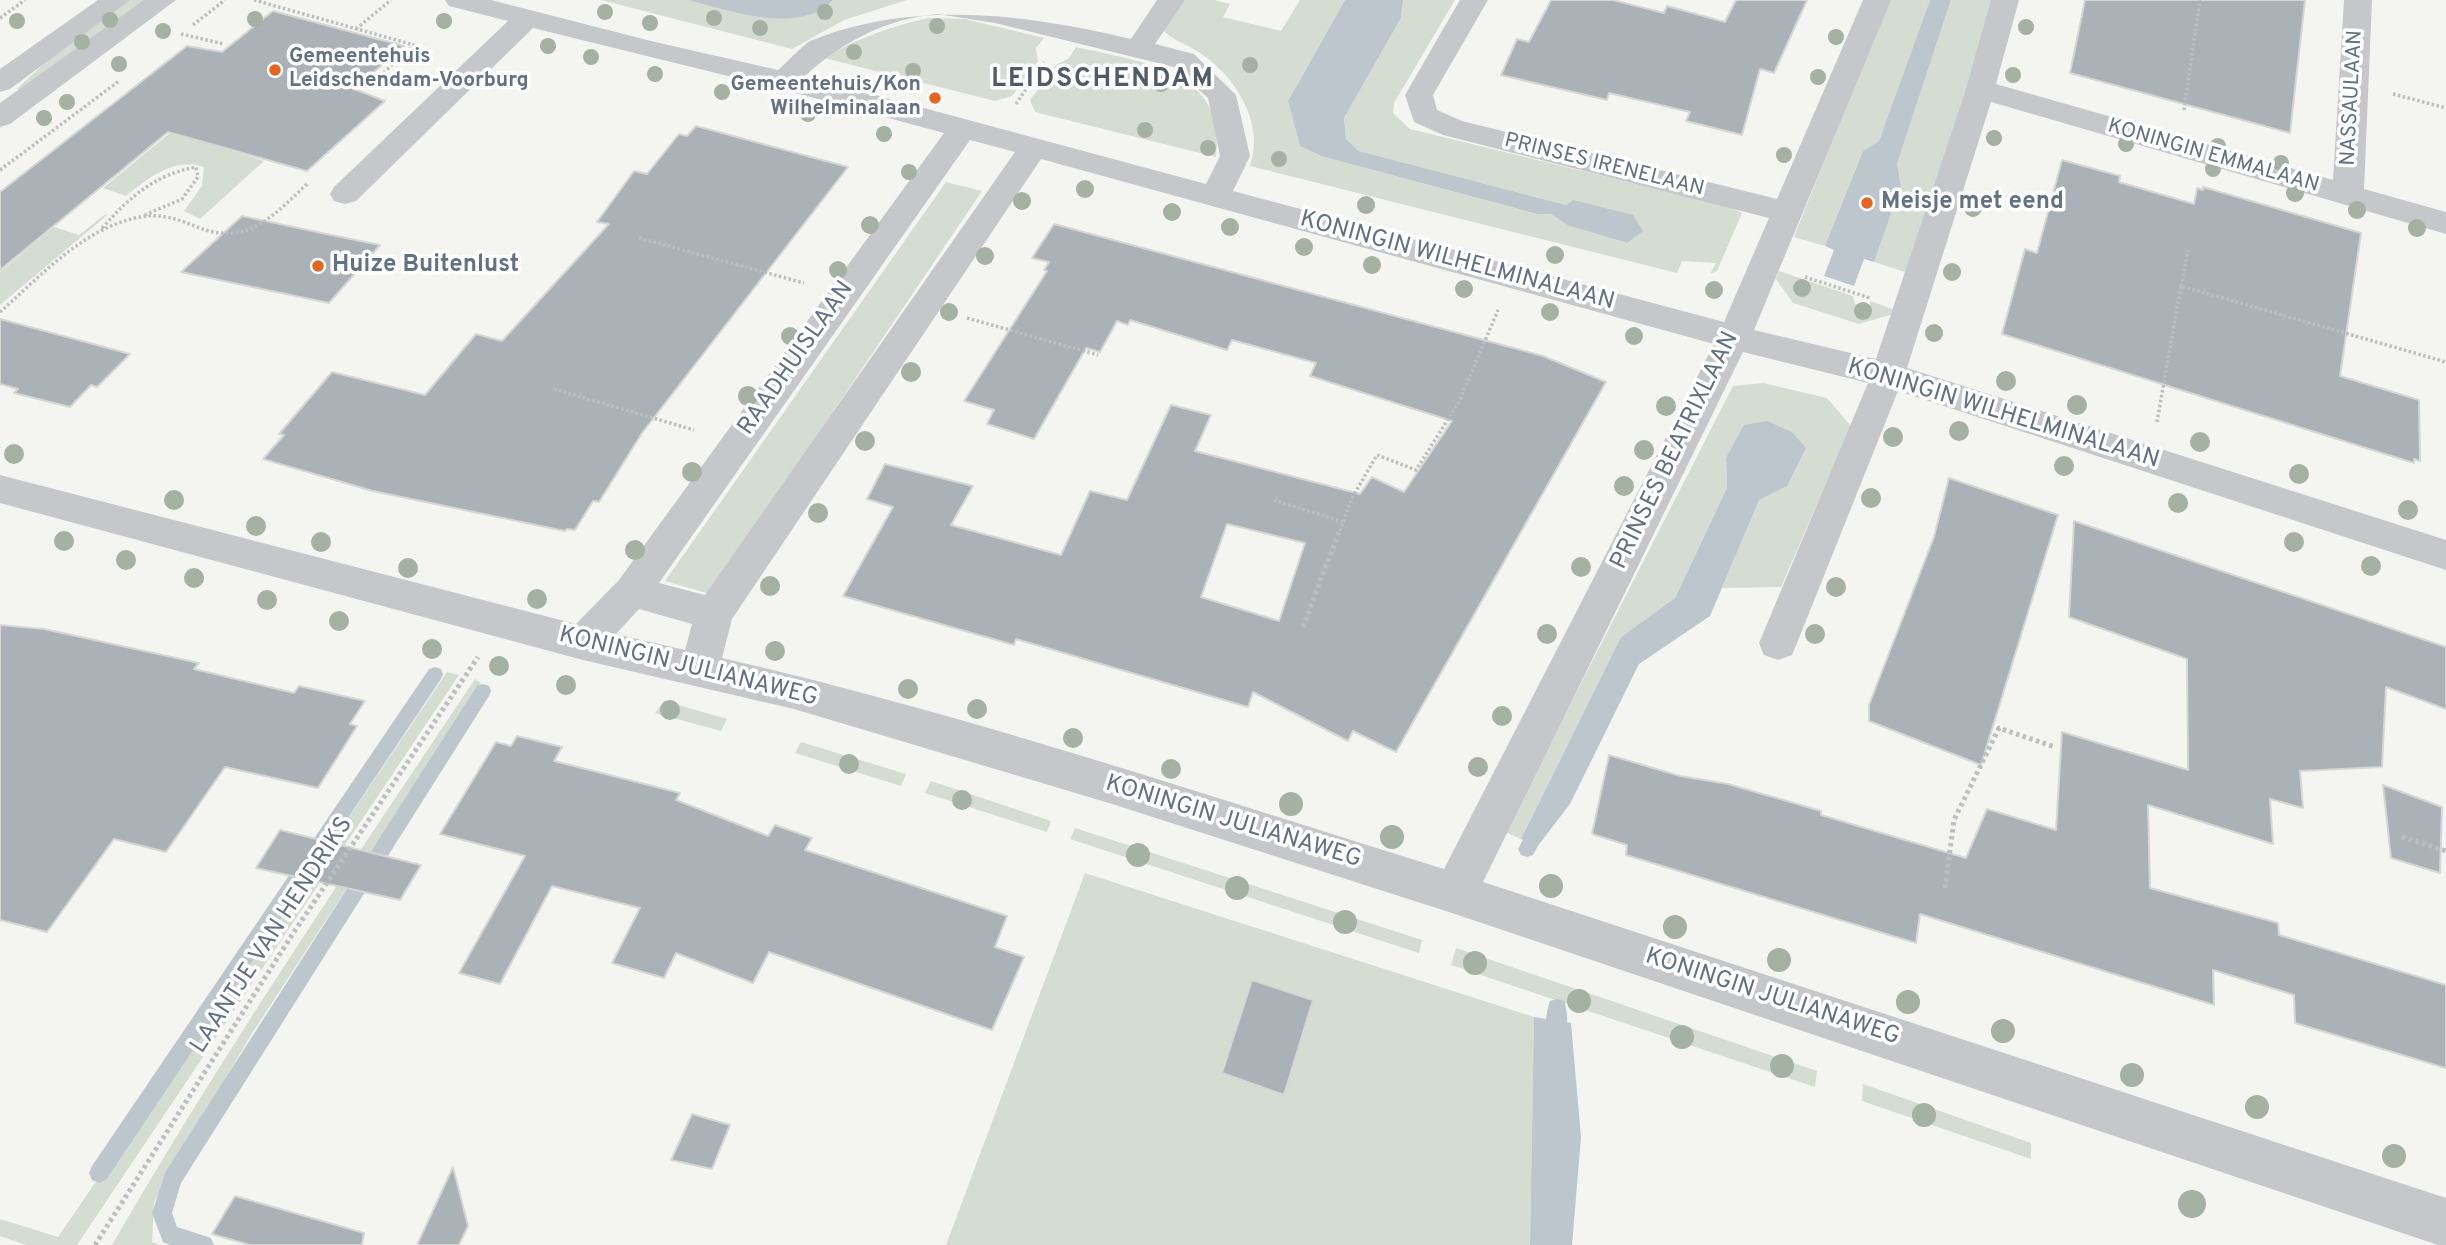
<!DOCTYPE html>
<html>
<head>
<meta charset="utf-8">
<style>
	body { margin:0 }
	canvas { display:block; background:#f4f5f1 }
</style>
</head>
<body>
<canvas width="2446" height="1245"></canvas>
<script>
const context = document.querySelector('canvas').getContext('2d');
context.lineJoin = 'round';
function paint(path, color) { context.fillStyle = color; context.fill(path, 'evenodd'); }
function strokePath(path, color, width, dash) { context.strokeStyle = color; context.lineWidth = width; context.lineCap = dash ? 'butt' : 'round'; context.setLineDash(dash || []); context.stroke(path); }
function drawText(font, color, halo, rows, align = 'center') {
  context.font = font + ' Overpass,sans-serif'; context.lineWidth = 7; context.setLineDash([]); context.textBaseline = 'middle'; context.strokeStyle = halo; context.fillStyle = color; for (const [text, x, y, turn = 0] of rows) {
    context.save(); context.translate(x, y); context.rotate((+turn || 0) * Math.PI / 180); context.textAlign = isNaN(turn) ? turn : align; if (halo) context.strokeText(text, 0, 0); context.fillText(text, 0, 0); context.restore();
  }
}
paint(new Path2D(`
	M126,0H155L26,91L17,89L71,38Z
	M601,0H736L787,18L812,11L833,0H907L844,20L792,49Z
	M1179,0H1214L1230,4L1223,17L1281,31L1300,0H1345L1288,101L1300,146L1321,156L1536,214H1551L1569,226L1626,243L1642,231L1573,200L1566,205L1359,151L1346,139L1344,118L1401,18L1403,0H1455L1394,103L1393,113L1410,129L1730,207L1742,213L1717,271L1710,274L1716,263L1682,261L1677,273L1250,166C1266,122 1233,73 1197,51C1184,43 1170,39 1161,28Z
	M1888,0H1930L1879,141L1863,151L1825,246L1794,237Z
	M1951,0H1995L1908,273L1874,262L1901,186L1897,164Z
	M928,18L965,19L1044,38L1036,48L1038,61L1012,96L995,101L824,58C857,38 890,27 928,18Z
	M1076,47C1140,62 1228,69 1216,157L1035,112L1030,100L1056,65L1069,58Z
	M181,124L242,142L233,151L264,161L200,219L184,211L202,186L204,167C176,156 146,179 126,196L103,188Z
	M946,182L982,191L710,594L665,581Z
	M107,213L105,217L0,305V272L54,227L79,235Z
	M1779,271L1853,296L1855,304L1870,305V301L1895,310L1893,314L1859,324L1793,303L1776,279Z
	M1763,383L1827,398L1851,426L1781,587L1722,588L1759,499L1787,486L1792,432L1768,421L1726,458L1727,488L1675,598L1621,637L1521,839L1505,832L1733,386Z
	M447,672L459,675L77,1245H26L0,1236V1219L58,1237L95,1183L107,1176Z
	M475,679L481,683L251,1035L154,1202L152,1242L160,1245H112C224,1051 350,866 475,679Z
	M664,701L727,719L721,731L655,713Z
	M801,742L906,774L901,786L795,753Z
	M931,781L1051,821L1047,832L925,793Z
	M1075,828L1422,940L1419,953L1070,839Z
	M1085,873L1534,1017L1530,1245H946Z
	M1456,948L1817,1071L1815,1087L1451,965Z
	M1863,1084L2031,1143V1159L1862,1101Z`), '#d5dcd2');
paint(new Path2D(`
	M688,0H833C800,36 727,10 688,0Z
	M1345,0H1403L1401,18L1344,118L1346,139L1359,151L1566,205L1573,200L1633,215L1643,231L1627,243L1569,226L1551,214H1537L1321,156L1300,146L1288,101Z
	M1930,0H1951L1897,164L1901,186L1874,262L1864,259L1854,286L1824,276L1834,250L1825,246L1863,151L1879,141Z
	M1768,421L1792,432L1806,448L1787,486L1759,500L1710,616L1639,664L1570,804L1537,847L1521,839L1621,637L1675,598L1727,488L1726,458L1744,425Z
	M1534,1017L1571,1023L1581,1137L1572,1245H1530Z`), '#bdc6cd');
paint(new Path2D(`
	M435,667L441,669L443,674L441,679L106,1180L99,1183L92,1180L89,1173L92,1166L429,669Z
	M483,684L489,686L491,691L489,696L181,1183L172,1213L177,1227L211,1238L214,1245H170L163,1242L152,1213L166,1171L477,686Z
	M1540,817L1546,819L1549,825L1533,855L1527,857L1521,855L1518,849L1534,819Z
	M1557,999L1564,1001C1569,1014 1568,1035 1563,1047L1556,1049L1549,1047C1544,1034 1545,1014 1550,1001Z`), '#bdc6cd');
const building = new Path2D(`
	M1551,0H1613L1664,13L1667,6L1725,22L1736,0H1807L1774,73L1760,69L1742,135L1686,121L1690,112L1609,93L1607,100L1501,75L1517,39L1529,42Z
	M2085,0H2305L2290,133L2070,73Z
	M273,11L404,46L354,89L385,101L307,171L168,132L0,270V192L187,46L222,52Z
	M696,126L848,167L642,433L599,502L593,501L575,530L567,529L565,531L373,491L263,459L284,435L279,434L332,372L425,395L476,334L502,341L609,224L597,222L634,171L647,174L679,134L687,136Z
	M2062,160L2120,176L2119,182L2194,204L2197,188L2203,190V187L2361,233L2340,376L2419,400L2420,461L2414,459V463L2002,334L2025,249L2037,253Z
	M242,216L336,236L380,245L329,303L181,272Z
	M1054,224L1543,356L1606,382L1396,752L1353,731L1348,741L1253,692L1248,707L1016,639L1014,645L843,596L893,507L867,499L885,464L973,486L951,525L1061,555L1090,491L1127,500L1171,405L1211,415L1195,451L1360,494L1372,477L1404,492L1452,421L1310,376L1316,363L1232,340L1227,350L1130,320L1128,325L1117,321L1100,352L1086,348L1034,439L987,424L994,410L964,401L1047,271L1044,270L1049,262L1032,258ZM1227,524L1305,543L1279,621L1201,597Z
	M0,319L130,354L97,387L91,385L70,407L14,393L18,389L0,384Z
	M1949,478L2058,515L1981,765L1869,721V705L1934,537Z
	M2074,521L2446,647V709L2386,687L2382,767L2300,771L2303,808L2270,799L2273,844L2148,805L2150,888L2278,923L2279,935L2446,985V1068L2295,1023L2294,995L2213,970L2214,1005L1920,914L1916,943L1626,855L1627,845L1592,834L1609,755L1680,776L1728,784L1804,806L1821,811V815L1966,858L1987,809L2056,830L2062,732L2188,770L2187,659L2069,617Z
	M0,625L44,629L199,663L194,669L294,693L299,686L365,701L350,724L357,726L318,788L225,767L166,852L114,839L47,932L0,920Z
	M517,736L562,747L554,761L680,793L676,800L768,836L775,825L812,838L805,850L1007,916L995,947L1024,957L992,1030L769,952L753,983L676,953L664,978L612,963L640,908L552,886L500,984L459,973L525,856L440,834L496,742L511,746Z
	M2383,785L2442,807L2440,873L2391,858Z
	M280,830L421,865L400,900L256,868Z
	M1252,980L1313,1000L1284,1095L1222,1073Z
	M692,1114L730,1125L712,1169L671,1160Z
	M453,1167L468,1226L459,1245H417Z
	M235,1196L364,1233L362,1245H250L212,1234Z`);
paint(building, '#aab1b7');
strokePath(building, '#d6d6d4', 2);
strokePath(new Path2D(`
	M254,0L414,45L370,85L366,84
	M0,18L25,0
	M193,25L225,0
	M356,29L391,0
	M181,34L224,44
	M2393,94L2446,108
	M1016,104L1044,62
	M2184,110L2200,0
	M0,170L119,81
	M102,228C130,197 154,175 196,167L198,177L182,199L145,215
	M639,238L804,283
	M1805,277L1870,298
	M2181,286L2188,250
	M0,312C42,275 83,228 140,217C160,213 178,219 197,227C247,247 273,216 307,184
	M967,318L1098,355
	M554,389L694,430
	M2157,422L2181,286L2446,362
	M1274,500L1343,522
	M1340,531L1352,498L1377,455L1416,470L1459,402L1498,310`), '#bcbec0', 3.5, [2.5, 2.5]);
strokePath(new Path2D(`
	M1303,627L1340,529
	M2402,837L2446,851
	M1945,888L1954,820L1999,728L2055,747
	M95,1245L292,935L478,657`), '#bcbec0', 5, [3.5, 3.5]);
paint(new Path2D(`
	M98,0H130L10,89L0,92V69Z
	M144,0H176L10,124L0,127V103Z
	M445,0H491L651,41L778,70C789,60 799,49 810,41C911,0 1023,13 1131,39L1157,0H1185L1155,44L1194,54L1236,95L1250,156L1233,191L1724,322L1769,218L1443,135L1414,122L1405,95L1460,0H1488L1433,95L1437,110L1462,121L1777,199L1863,0H1891L1754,330L1876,359L1966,89L1991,0H2019L1996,84L2333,180L2344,0H2372L2364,189L2446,212V234L1991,102L1907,368L2446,540V570L1898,391L1797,643L1792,655L1778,660L1764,655L1759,643L1868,383L1743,352L1483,882L2446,1198V1245H2438L1455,914L1109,803L794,709L583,660L0,503V475L576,624L619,580L944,133L781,89L533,28L356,201L345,204L334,201L330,194L334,187L508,21L449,6ZM937,14L995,23L1174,67L1208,98L1220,156L1206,184L805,76C842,42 886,19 937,14ZM970,140L1015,152L705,595L659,583ZM1041,159L1714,344L1444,869C1205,795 966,714 722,658L732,619ZM639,609L692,624L685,650L616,634Z`), '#c5c7cb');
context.fillStyle = '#a5b1a2';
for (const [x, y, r] of [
	[605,12,8],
	[825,12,8],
	[714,18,8],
	[255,19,8],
	[110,20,8],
	[17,21,8],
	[444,21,8],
	[650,23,8],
	[937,26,8],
	[2026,27,8],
	[760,28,8],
	[163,31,8],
	[1836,37,8],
	[82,42,8],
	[548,46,8],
	[854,52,8],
	[591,57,8],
	[119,64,8],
	[1250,65,8],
	[913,71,8],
	[655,74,8],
	[2013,75,8],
	[1818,77,8],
	[1161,84,8],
	[722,92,8],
	[67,102,8],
	[808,114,8],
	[44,118,8],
	[1145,130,8],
	[884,134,8],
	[1994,138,8],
	[2126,144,8],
	[2218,146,8],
	[1208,148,8],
	[1784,155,8],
	[1279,159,8],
	[2281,163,8],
	[2213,169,8],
	[909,172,8],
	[1085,189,9],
	[2295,193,9],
	[1022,201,9],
	[1366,205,9],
	[1973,208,9],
	[2357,210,9],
	[1172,212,9],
	[870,225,9],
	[1230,227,9],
	[2417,228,9],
	[1304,247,9],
	[1555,255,9],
	[985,256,9],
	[1372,265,9],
	[838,270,9],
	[1952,272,9],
	[1802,288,9],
	[1464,289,9],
	[1714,290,9],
	[1863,311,9],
	[949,312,9],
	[1550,312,9],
	[1934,333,9],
	[790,336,9],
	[1634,336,9],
	[911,372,10],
	[2006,381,10],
	[748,396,10],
	[2077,405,10],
	[1666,406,10],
	[1959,431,10],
	[1893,437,10],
	[865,441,10],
	[2200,442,10],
	[1644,450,10],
	[14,454,10],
	[2064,466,10],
	[692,472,10],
	[2299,474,10],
	[1624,486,10],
	[1871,498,10],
	[174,500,10],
	[2178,503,10],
	[2408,510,10],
	[818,513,10],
	[256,526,10],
	[64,541,10],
	[321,542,10],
	[2294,542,10],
	[635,550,10],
	[126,560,10],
	[2371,566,10],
	[1581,567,10],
	[408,568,10],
	[194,578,10],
	[770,586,10],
	[1836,587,10],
	[537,599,10],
	[267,600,10],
	[339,621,10],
	[1547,634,10],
	[1815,634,10],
	[432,649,10],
	[775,651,10],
	[499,666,10],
	[566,685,10],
	[908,689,10],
	[977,709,10],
	[670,710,10],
	[1502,716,10],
	[1073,738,10],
	[849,764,10],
	[1478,767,10],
	[1171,769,10],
	[962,800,10],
	[1291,804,12],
	[1392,837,12],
	[1138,855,12],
	[1551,886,12],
	[1237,888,12],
	[1345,922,12],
	[1675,927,12],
	[1779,960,12],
	[1475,963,12],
	[1579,1001,12],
	[1908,1002,12],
	[2003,1031,12],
	[1682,1037,12],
	[1782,1066,12],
	[2132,1075,12],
	[2257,1107,12],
	[1924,1115,12],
	[2394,1156,12],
	[2192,1204,14]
]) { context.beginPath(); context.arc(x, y, r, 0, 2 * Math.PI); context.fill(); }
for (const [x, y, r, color] of [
	[275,70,7,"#e8641d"],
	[935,98,7,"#e8641d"],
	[1867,203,7,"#e8641d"],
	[318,266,7,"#e8641d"]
]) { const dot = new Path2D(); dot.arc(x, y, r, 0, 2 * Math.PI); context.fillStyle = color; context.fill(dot); strokePath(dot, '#fff', 2.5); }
drawText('bold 21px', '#637183', '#fff', [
	["Gemeentehuis",289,58],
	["Leidschendam-Voorburg",289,82],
	["Gemeentehuis/Kon",921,86,"right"],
	["Wilhelminalaan",921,110,"right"]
], 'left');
drawText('21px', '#637183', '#fff', [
	["NASSAULAAN",2353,98,-87],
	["KONINGIN EMMALAAN",2213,157,16],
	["PRINSES IRENELAAN",1604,166,14]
]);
drawText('bold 24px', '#637183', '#fff', [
	["Meisje met eend",1881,203],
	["Huize Buitenlust",332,266]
], 'left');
drawText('24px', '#637183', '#fff', [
	["KONINGIN WILHELMINALAAN",1457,262,15],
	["RAADHUISLAAN",797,359,-55],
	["KONINGIN WILHELMINALAAN",2003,415,17],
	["PRINSES BEATRIXLAAN",1676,451,-64],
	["KONINGIN JULIANAWEG",688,668,14],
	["KONINGIN JULIANAWEG",1233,823,17],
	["LAANTJE VAN HENDRIKS",273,936,-57],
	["KONINGIN JULIANAWEG",1772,998,18]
]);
context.letterSpacing = '2px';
drawText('bold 26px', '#515b68', '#fff', [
	["LEIDSCHENDAM",1103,81]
]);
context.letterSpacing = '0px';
</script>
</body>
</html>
